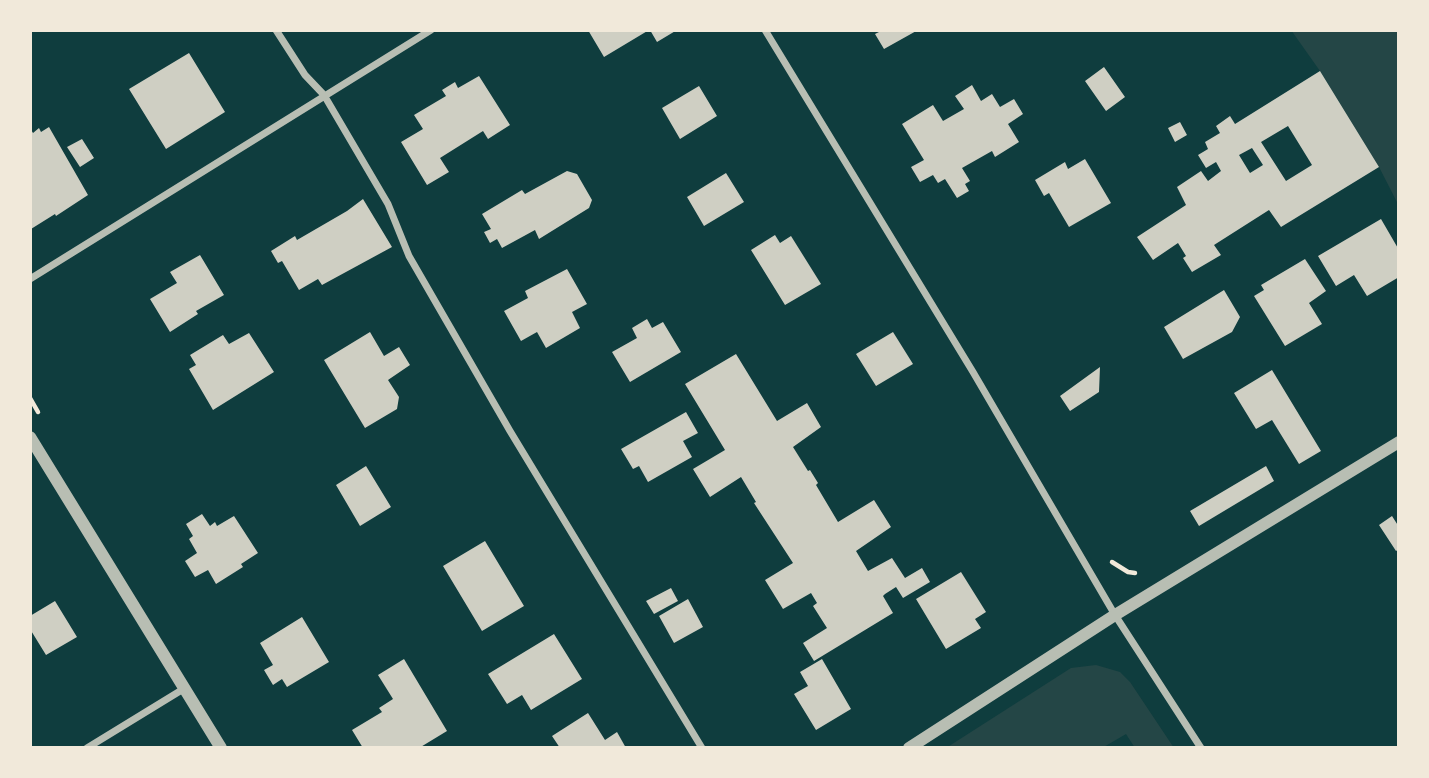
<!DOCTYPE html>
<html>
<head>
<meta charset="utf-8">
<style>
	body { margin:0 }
	#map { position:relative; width:1429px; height:778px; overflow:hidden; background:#0f3d3e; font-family:"PT Sans",sans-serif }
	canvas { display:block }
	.frame { position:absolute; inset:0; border:32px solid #f1e9da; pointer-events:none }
</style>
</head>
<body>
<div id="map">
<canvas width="1429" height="778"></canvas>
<div class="frame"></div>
</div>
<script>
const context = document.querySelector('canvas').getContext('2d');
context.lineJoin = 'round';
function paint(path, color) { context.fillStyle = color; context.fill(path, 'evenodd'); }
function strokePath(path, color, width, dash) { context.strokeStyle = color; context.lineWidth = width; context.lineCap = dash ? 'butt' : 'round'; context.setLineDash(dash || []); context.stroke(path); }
paint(new Path2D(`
	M1291,30H1399V206L1379,167L1320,71Z
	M1096,665L1120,672L1130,682L1174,748H1135L1126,734L1102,748H946L1071,668Z`), '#244646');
paint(new Path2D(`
	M588,30H649L604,57Z
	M650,30H677L657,42Z
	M883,30H918L884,49L875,34Z
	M189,53L225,112L166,149L129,89Z
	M1104,67L1125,97L1106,111L1085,81Z
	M1320,71L1379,167L1281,227L1269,210L1214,245L1221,255L1192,272L1183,258L1186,256L1178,243L1153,260L1137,237L1186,205L1177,187L1201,171L1208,181L1221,171L1216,162L1206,168L1198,155L1208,149L1205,142L1220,133L1216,126L1230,116L1235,124ZM1288,126L1312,165L1286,181L1261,142ZM1252,148L1263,165L1250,173L1239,155Z
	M479,76L510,125L488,139L483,131L440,158L449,172L427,185L401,142L423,129L414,115L446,96L442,90L455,82L458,88Z
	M972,85L981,101L992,94L1000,107L1014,99L1023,114L1008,124L1019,142L995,157L992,151L962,168L970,181L965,184L969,191L957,198L945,179L938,183L933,175L920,182L911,167L924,160L902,124L933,105L943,121L964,109L955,96Z
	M699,86L717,116L680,139L662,108Z
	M1180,122L1187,135L1175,142L1168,128Z
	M49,127L88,195L56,216L55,214L31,229L30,128L33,133L39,128L41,132Z
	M82,139L94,158L80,167L67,147Z
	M1085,159L1111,203L1069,227L1049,193L1044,196L1035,180L1065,162L1068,169Z
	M567,171L577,174L592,200L589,208L539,239L535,230L502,248L497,239L490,243L484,232L491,229L482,214L522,190L525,194Z
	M726,173L744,202L704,226L687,197Z
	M363,199L392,247L322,285L318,279L299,290L282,261L278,263L271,251L295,236L297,240L347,211Z
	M1381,219L1399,250V277L1367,296L1354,275L1336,286L1318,256Z
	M775,235L780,243L791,236L821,284L785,305L751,250Z
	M200,255L224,295L196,311L198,314L170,332L150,299L177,283L170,272Z
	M1305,259L1326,291L1309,303L1322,324L1285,346L1254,296L1264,290L1261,285Z
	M567,269L587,304L572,312L580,328L546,348L537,332L521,341L504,311L528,298L525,291Z
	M1224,290L1240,317L1232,332L1183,359L1164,327Z
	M647,319L652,328L663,322L681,352L630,382L612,352L637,338L632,328Z
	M370,332L384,356L399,347L410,365L388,380L399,397L397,409L365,428L324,360Z
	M893,332L913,364L876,386L856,354Z
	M249,333L274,372L213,410L189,369L196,365L190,355L223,335L229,344Z
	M736,354L777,421L807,403L821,427L793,447L808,471L810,470L818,483L816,485L838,522L874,500L891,527L856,551L868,571L892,558L905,578L922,568L930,582L903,598L896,587L885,594L883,596L893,613L814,661L803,643L827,628L813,606L817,603L811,593L783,609L765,580L793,563L754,503L756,502L741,477L710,497L693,469L725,450L685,384Z
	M1100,367L1099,392L1070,411L1060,396Z
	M1272,370L1321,451L1299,464L1272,420L1256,429L1234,393Z
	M686,412L698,433L683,441L692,457L648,482L639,466L633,469L621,449Z
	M366,466L391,507L360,526L336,485Z
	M1266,466L1274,481L1199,526L1190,511Z
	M202,514L210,526L215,522L217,526L234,516L258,553L241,564L243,567L216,584L208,570L195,577L185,561L197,553L189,539L193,536L186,524Z
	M1392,516L1399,527V549L1396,551L1379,525Z
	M485,541L524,606L482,631L443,566Z
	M961,572L986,612L975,619L981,628L946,649L916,599Z
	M671,588L678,601L654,614L646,601Z
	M688,599L703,627L674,643L659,616Z
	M55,601L77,637L46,655L30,629V616Z
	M302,617L329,662L287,687L282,679L273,685L264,670L273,665L260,643Z
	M554,634L582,679L531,710L522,695L507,704L488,674Z
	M404,659L447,731L419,748H363L352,730L382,712L379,708L393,699L378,675Z
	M822,659L851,709L816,730L794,694L808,686L800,672Z
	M588,713L605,740L617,732L626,748H560L552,736Z`), '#cfcfc3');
strokePath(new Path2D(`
	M30,398L38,412
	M1112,562L1128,572L1135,573`), '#f1e9da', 4.5);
strokePath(new Path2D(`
	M276,30L305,75L324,95L388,204L409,256L510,431L702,748
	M765,30L973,372L1115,615L1201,748
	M30,279L431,30
	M87,748L185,688`), '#b8beb3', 7);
strokePath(new Path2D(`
	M30,437L221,748
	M909,748L1115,615L1399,442`), '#b8beb3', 12);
</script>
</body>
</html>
